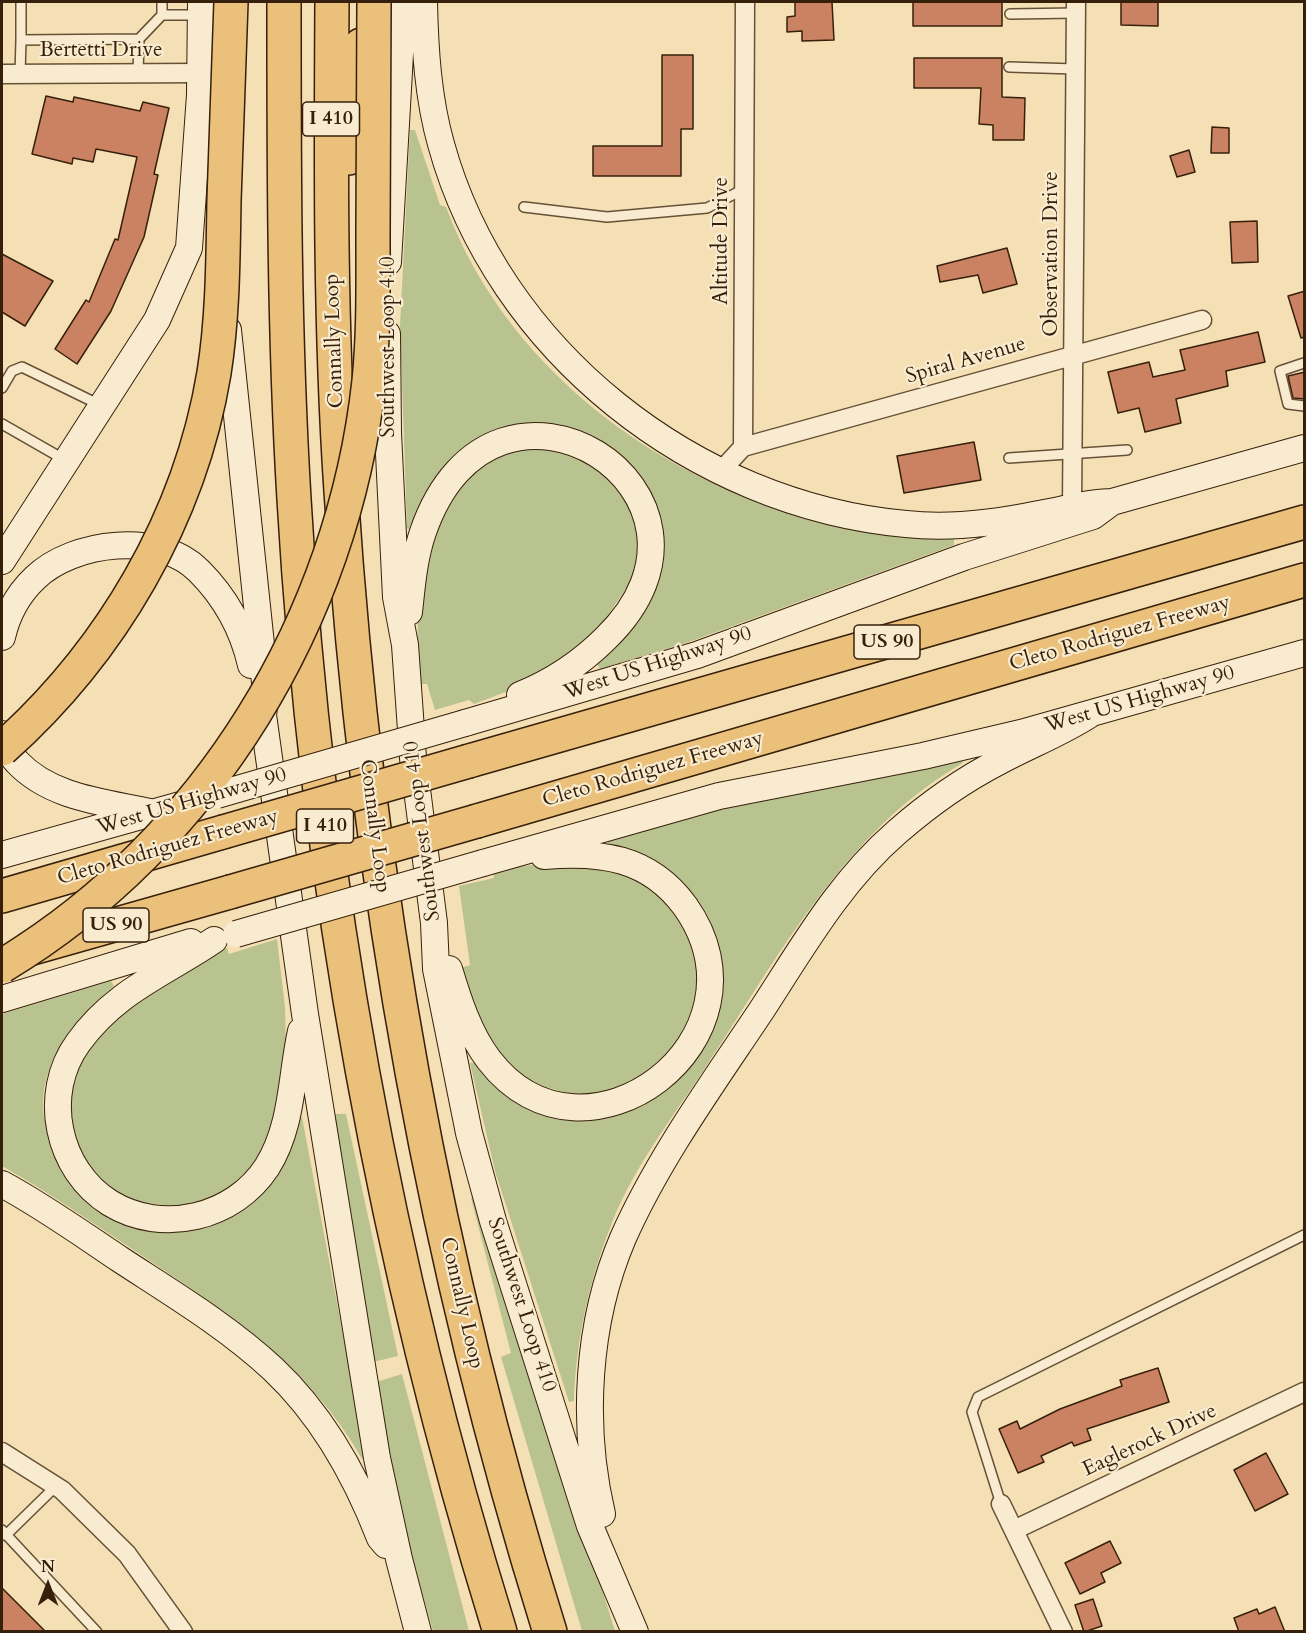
<!DOCTYPE html>
<html>
<head>
<meta charset="utf-8">
<style>
	body { margin:0 }
	#map { position:relative; width:1306px; height:1633px; overflow:hidden; background:#f5e0b5; font-family:Cardo,serif }
	canvas { display:block }
	.frame { position:absolute; inset:0; border:3px solid #37200b; pointer-events:none }
	.north { position:absolute; left:18px; top:1555px; width:60px; height:60px; -webkit-text-stroke:4px #f8ebcf; paint-order:stroke; rotate:0deg; font-size:16px; font-weight:700; line-height:24px; text-align:center; color:#37200b }
	.north::after { content:''; display:block; margin:auto; width:21px; height:27px; background:#37200b; clip-path:polygon(50% 0,100% 100%,50% 72%,0 100%) }
</style>
</head>
<body>
<div id="map">
<canvas width="1306" height="1633"></canvas>
<div class="frame"></div>
<div class="north">N</div>
</div>
<script>
const context = document.querySelector('canvas').getContext('2d');
context.lineJoin = 'round';
function paint(path, color) { context.fillStyle = color; context.fill(path, 'evenodd'); }
function strokePath(path, color, width, dash) { context.strokeStyle = color; context.lineWidth = width; context.lineCap = dash ? 'butt' : 'round'; context.setLineDash(dash || []); context.stroke(path); }
function drawText(font, color, halo, rows, align = 'center') {
  context.font = font + ' Cardo,serif'; context.lineWidth = 4.5; context.setLineDash([]); context.textBaseline = 'middle'; context.strokeStyle = halo; context.fillStyle = color; for (const [text, x, y, turn = 0] of rows) {
    context.save(); context.translate(x, y); context.rotate((+turn || 0) * Math.PI / 180); context.textAlign = isNaN(turn) ? turn : align; if (halo) context.strokeText(text, 0, 0); context.fillText(text, 0, 0); context.restore();
  }
}
paint(new Path2D(`
	M410,130H415L440,205L446,207C509,377 677,494 851,529C885,536 919,537 954,538V545L689,642L600,669L597,664C615,648 634,631 646,610C660,587 665,558 661,532C648,437 536,392 460,451C435,470 420,501 411,531L407,528L400,326Z
	M537,444L604,468L637,518L639,569L590,642L524,685L474,704L469,700L435,710L427,684H418C416,605 417,514 485,460C497,451 522,449 537,444Z
	M962,758L963,763C845,831 780,954 707,1065C675,1114 636,1164 613,1220C590,1278 576,1338 574,1401L569,1402L495,1171L470,1063L476,1062C507,1102 524,1099 571,1104C587,1106 608,1112 625,1111C642,1109 663,1093 675,1081C730,1028 738,945 686,886C667,864 637,846 608,844V838L716,808Z
	M558,861L615,867L666,896L697,951L699,996L673,1053L629,1086L585,1095L563,1092L539,1085L527,1080L497,1053L477,1015L460,968L470,965L459,886L494,878L493,871Z
	M277,939L285,1007L286,1048L279,1101L265,1146L252,1168L233,1187L209,1200L178,1207L137,1202L116,1193L99,1178L83,1160L68,1120L75,1067L120,1009L212,953L227,948L229,954Z
	M111,981L114,986C74,1019 30,1072 47,1129C54,1151 72,1173 83,1194L210,1224L302,1117L366,1457L362,1459C311,1368 228,1313 144,1257C97,1226 50,1193 2,1166V1014Z
	M333,1114H346L398,1356L373,1362Z
	M479,1196L615,1631H582L501,1357L511,1353L471,1198Z
	M402,1374L469,1631H433L398,1507L376,1382Z`), '#b9c390');
const building = new Path2D(`
	M795,2H832L834,40L802,41V31L787,32V17L795,16Z
	M913,2H1002V26H913Z
	M1121,2H1158V26L1121,25Z
	M662,55H693V129H681V176H593V146H662Z
	M914,58H1002V97L1025,98L1024,140H993V125L979,124L981,88H914Z
	M46,96L73,102L74,97L140,111L143,102L169,108L154,174L158,175L144,237L111,311L77,364L55,349L86,300L89,302L115,239L118,240L137,157L96,149L93,162L73,158L72,164L32,154Z
	M1212,127L1229,128V153H1211Z
	M1189,150L1195,172L1177,177L1170,156Z
	M1257,221L1258,262L1232,263L1230,222Z
	M1007,248L1017,284L983,293L978,275L940,282L937,266Z
	M2,254L53,281L25,326L2,312Z
	M1305,291V337L1301,338L1288,296Z
	M1258,332L1265,362L1226,371L1228,386L1176,399L1181,423L1145,432L1139,408L1118,413L1108,372L1149,362L1153,377L1185,370L1180,350Z
	M1305,372V399L1293,398L1288,376Z
	M974,442L981,480L904,493L897,456Z
	M1158,1368L1169,1402L1087,1429L1091,1440L1074,1446L1072,1442L1041,1456L1044,1462L1018,1473L999,1429L1017,1421L1020,1429L1060,1409L1122,1386L1120,1380Z
	M1266,1453L1288,1494L1255,1511L1234,1470Z
	M1110,1541L1121,1563L1101,1573L1105,1582L1080,1594L1065,1563Z
	M2,1588L46,1632H2Z
	M1093,1599L1102,1626L1084,1632L1075,1605Z
	M1275,1607L1285,1632H1239L1234,1618L1257,1609L1259,1614Z`);
paint(building, '#ca8262');
strokePath(building, '#37200b', 1.5);
const service = new Path2D(`
	M1010,14L1076,13
	M162,15H199
	M21,40V2
	M1009,67L1076,69
	M20,74L21,40L139,39
	M138,74L139,39L162,15V2
	M524,207L607,217L707,208L744,189
	M1304,363L1280,371L1288,404L1304,406
	M2,388L12,371L22,367L100,405
	M2,424L65,460
	M1009,458L1127,450
	M1001,1504L972,1412L978,1397L1304,1235
	M2,1530L97,1632
	M2,1535H6L56,1486`);
const minor = new Path2D(`
	M2,74L201,73
	M743,447L1202,320
	M720,472L743,447L745,2
	M1072,507L1076,2
	M2,1452L62,1490L127,1554L183,1632
	M1001,1504L1063,1632
	M1014,1530L1304,1392`);
const secondary = new Path2D(`
	M424,2C425,49 428,98 441,144C498,351 695,505 906,524C950,529 996,523 1039,514C1064,510 1087,502 1112,502
	M201,73L212,79L215,114
	M388,262L403,2
	M228,330L266,692L263,715L305,1014L377,1458L399,1559L418,1632
	M387,334L388,433L396,597L405,645L413,758L434,923L436,969L469,1133L493,1221L590,1526L635,1632
	M2,561L157,320L189,248L200,95L201,2
	M409,612C412,585 414,558 423,532C494,326 754,494 606,638C581,663 552,682 520,695
	M2,637C7,615 18,594 35,578C73,541 160,531 199,571C225,597 243,630 251,665
	M465,723L697,655L964,557L1093,516L1112,502L1304,448
	M2,734C6,742 10,755 17,762C51,798 104,802 150,812
	M2,855L191,802
	M483,863L719,796L923,756L1021,733L1304,653
	M214,940C164,974 115,991 78,1043C41,1094 57,1170 110,1203C162,1235 234,1218 267,1167C293,1126 291,1076 301,1031
	M449,969C458,999 469,1034 489,1060C585,1185 779,1038 685,906C649,857 600,851 544,856
	M2,999L191,942
	M2,1184C43,1206 82,1234 121,1260C173,1294 228,1327 273,1369C322,1415 356,1476 380,1538L386,1545
	M602,1514C581,1425 587,1322 623,1238C658,1159 713,1083 761,1011C802,948 840,881 897,832C929,804 963,780 1000,761C1030,745 1061,733 1089,715`);
const motorway = new Path2D(`
	M284,2C284,168 284,333 294,499C316,882 386,1265 500,1632
	M332,2C331,165 330,328 341,491C366,878 434,1262 550,1632
	M349,158L361,45
	M469,761L1304,522
	M477,821L1304,580
	M2,896L223,832
	M29,949L230,892`);
strokePath(service, '#665036', 12);
strokePath(minor, '#665036', 21);
strokePath(secondary, '#37200b', 28);
strokePath(motorway, '#37200b', 36);
strokePath(service, '#f8ebcf', 9);
strokePath(minor, '#f8ebcf', 18);
strokePath(secondary, '#f8ebcf', 26);
strokePath(motorway, '#eac07a', 33);
const secondaryBridge = new Path2D(`
	M217,795L465,723
	M236,934L483,863`);
const motorwayBridge = new Path2D(`
	M2,749C111,652 190,518 214,373C223,316 223,258 224,201C226,134 229,68 231,2
	M223,832L469,761
	M230,892L477,821
	M2,966C208,842 343,619 369,381C374,332 373,282 373,233C373,156 373,79 374,2`);
strokePath(secondaryBridge, '#37200b', 28, []);
strokePath(motorwayBridge, '#37200b', 36, []);
strokePath(secondaryBridge, '#f8ebcf', 26);
strokePath(motorwayBridge, '#eac07a', 33);
for (const [x, y, w] of [
	[331,119,57],
	[887,642,66],
	[325,826,57],
	[116,925,66]
]) { const box = new Path2D(); box.roundRect(x - w / 2, y - 17, w, 34, 4.5); context.fillStyle = '#f8ebcf'; context.fill(box); strokePath(box, '#37200b', 1.5); }
drawText('bold 20px', '#37200b', null, [
	["I 410",331,119],
	["US 90",887,642],
	["I 410",325,826],
	["US 90",116,925]
]);
drawText('21px', '#37200b', '#f8ebcf', [
	["Bertetti Drive",101,51],
	["Altitude Drive",722,241,-90],
	["Observation Drive",1052,254,-90],
	["Connally Loop",335,341,-92],
	["Southwest Loop 410",389,347,-90],
	["Spiral Avenue",966,361,-16],
	["Cleto Rodriguez Freeway",1120,634,-16],
	["West US Highway 90",658,664,-18],
	["West US Highway 90",1140,700,-16],
	["Cleto Rodriguez Freeway",653,770,-16],
	["West US Highway 90",192,802,-16],
	["Connally Loop",374,826,83],
	["Southwest Loop 410",423,831,-97],
	["Cleto Rodriguez Freeway",168,848,-16],
	["Connally Loop",461,1303,77],
	["Southwest Loop 410",521,1305,72],
	["Eaglerock Drive",1150,1441,-25]
]);
</script>
</body>
</html>
